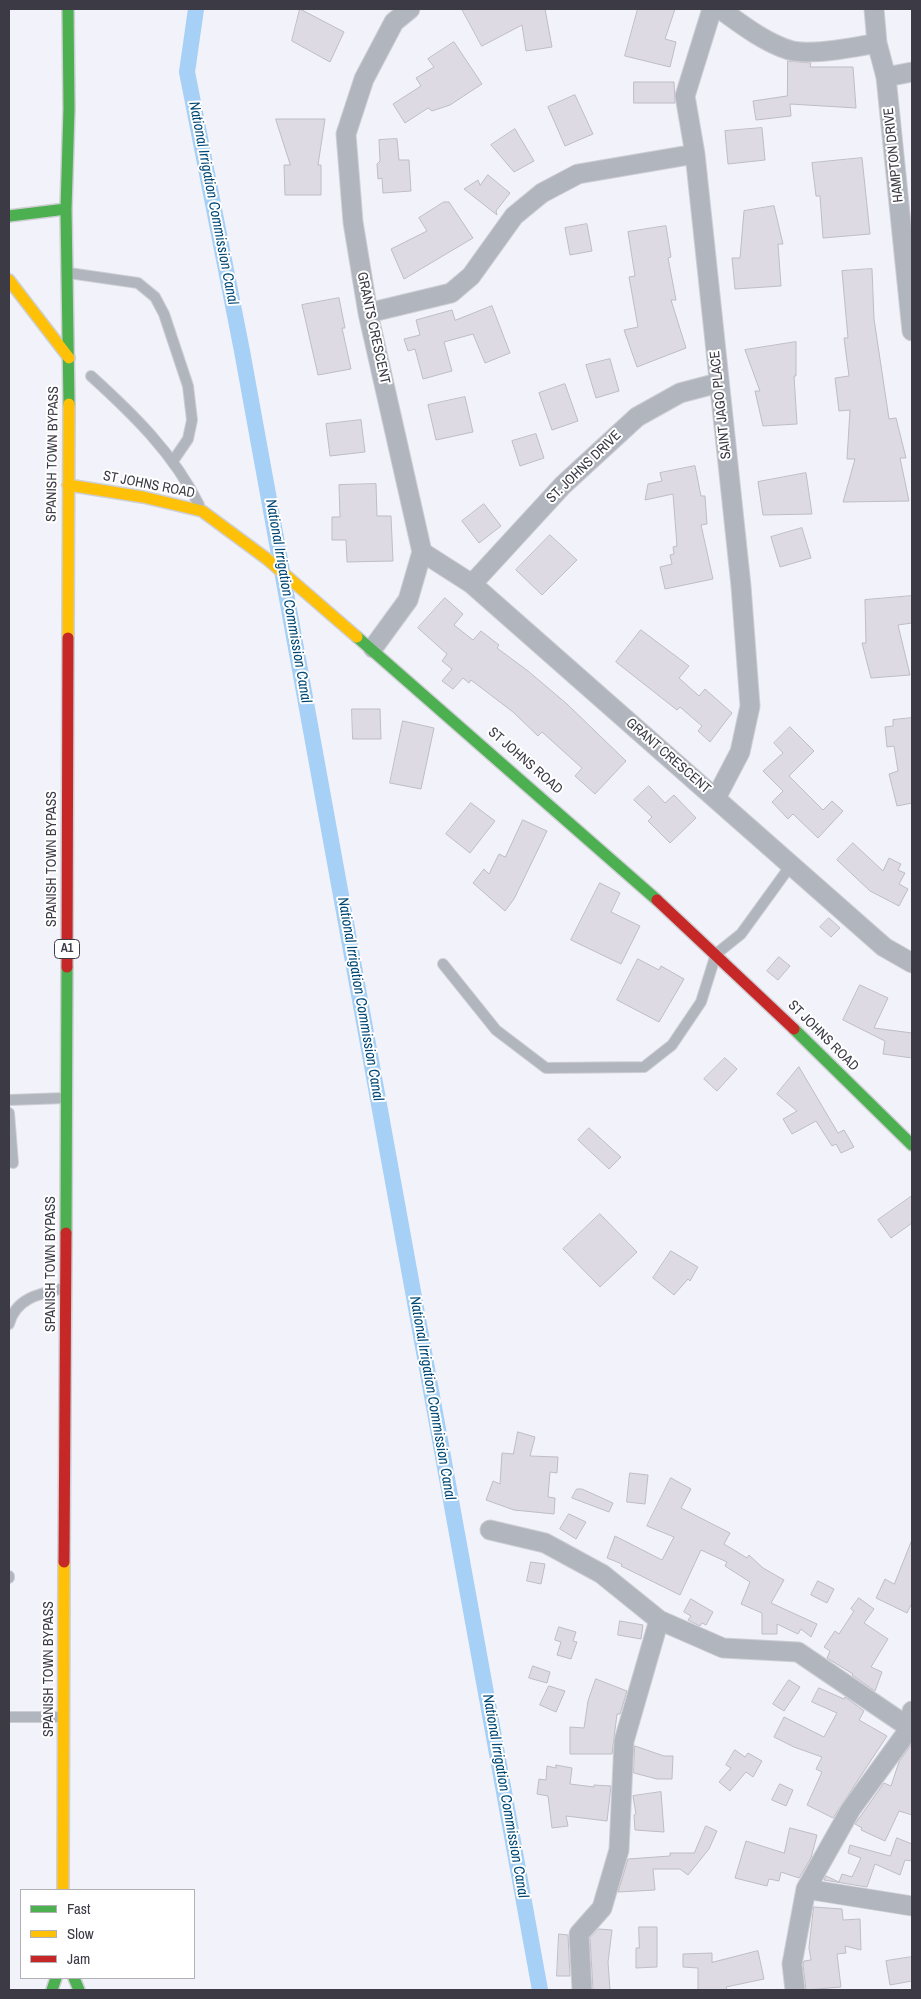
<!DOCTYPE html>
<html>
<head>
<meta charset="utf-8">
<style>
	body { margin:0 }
	#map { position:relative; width:921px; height:1999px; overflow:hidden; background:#f2f2fa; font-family:"Archivo Narrow",sans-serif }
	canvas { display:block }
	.frame { position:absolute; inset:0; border:10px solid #3b3a45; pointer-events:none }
	.legend { position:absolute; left:20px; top:1889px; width:175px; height:90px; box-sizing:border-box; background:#fff; border:1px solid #b1b0b5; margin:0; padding:6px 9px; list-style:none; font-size:15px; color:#3b3a45 }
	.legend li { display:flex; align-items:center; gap:10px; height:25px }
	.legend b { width:25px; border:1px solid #b1b0b5 }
</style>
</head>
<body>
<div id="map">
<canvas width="921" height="1999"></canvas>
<div class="frame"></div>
<ul class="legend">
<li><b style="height:6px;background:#4caf50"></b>Fast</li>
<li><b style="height:6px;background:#ffc107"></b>Slow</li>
<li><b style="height:6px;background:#c62828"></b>Jam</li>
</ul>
</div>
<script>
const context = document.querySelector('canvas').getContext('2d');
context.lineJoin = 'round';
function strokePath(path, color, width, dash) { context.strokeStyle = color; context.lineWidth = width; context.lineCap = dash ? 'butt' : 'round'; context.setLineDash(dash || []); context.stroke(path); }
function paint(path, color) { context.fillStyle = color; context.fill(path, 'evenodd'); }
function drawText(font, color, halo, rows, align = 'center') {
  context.font = font + ' "Archivo Narrow",sans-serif'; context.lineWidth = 4; context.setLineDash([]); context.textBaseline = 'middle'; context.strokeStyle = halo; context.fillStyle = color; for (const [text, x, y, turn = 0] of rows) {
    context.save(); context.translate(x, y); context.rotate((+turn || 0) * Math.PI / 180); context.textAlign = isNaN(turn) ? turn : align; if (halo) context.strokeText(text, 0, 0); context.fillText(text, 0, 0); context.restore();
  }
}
strokePath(new Path2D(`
	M196,9L187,72L242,351L540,1990`), '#a6d0f5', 16);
const building = new Path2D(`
	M300,9L344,32L330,62L292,41Z
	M462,9H545L552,47L526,51L522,25L482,46Z
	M638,9H675L665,39L676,42L670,67L625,56Z
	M454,42L482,84L450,105L432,111L428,108L405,123L393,104L421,86L416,78L434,67L428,59Z
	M788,61L811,63L810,67H853L856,108L790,104L791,116L756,120L753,101L787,96Z
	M634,82H674L675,103H634Z
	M575,95L593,134L565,146L548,107Z
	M276,119H325L318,165H321V195H285L284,165H290Z
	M762,128L765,160L728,164L725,131Z
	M515,129L534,161L514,172L491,145Z
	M397,139L399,160H409L411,191L383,193L382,178L378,179L377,164L380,161L379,140Z
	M862,158L870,234L823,238L820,196H816L812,163Z
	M488,175L510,193L496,211L497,215L464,189L478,180L480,185Z
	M444,202H449L473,238L404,279L391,249L427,231L419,218Z
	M774,206L783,244H778L781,286L735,289L732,258H740L744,211Z
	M587,224L592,251L570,255L565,228Z
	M666,226L671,257L668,258L676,300H671L686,348L637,367L624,330L638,327L629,277L635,276L628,232Z
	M872,269L874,319L889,419L896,418L906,458H900L909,501L843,502L855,459H847L850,410L839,411L835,378L849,376L844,338H848L842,271Z
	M339,298L345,328H342L351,369L318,375L302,305Z
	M492,306L510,353L485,363L473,334L444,342L452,371L423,379L415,349L408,351L404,339L420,335L416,320L452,310L455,320Z
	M796,342V376H794L797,424L763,426L755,391H760L745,350Z
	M610,359L619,391L596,398L586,365Z
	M565,384L578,421L552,430L539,393Z
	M465,397L473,432L436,440L428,405Z
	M361,420L365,452L330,456L326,424Z
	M536,434L544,458L520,466L512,441Z
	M695,466L701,496H705L707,524L701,525L713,579L665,589L660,567L672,564L670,555L674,554L673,547L677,546L673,494L645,500L648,484L662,481L660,473Z
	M806,473L812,514L763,515L758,482Z
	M376,484L377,516H391L393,561L347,562L346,540H332V517H340L339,485Z
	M484,504L501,526L479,543L462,521Z
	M802,528L811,558L780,567L771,537Z
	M550,535L577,560L542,595L516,570Z
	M912,596V623L898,625L910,675L871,678L862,643H866L865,600Z
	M445,598L463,614L454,625L473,640L481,631L499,645L497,648L528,671L567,704L626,761L595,794L575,776L582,768L542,732L538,736L513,712L471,680L469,683L463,678L453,689L442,681L452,669L442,661L447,654L418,628Z
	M641,630L689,666L679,678L699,696L705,689L732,713L710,742L698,731L702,726L680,707L677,710L616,662Z
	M352,709H380L381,739H353Z
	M912,718V803L897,806L889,774L898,771L894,746L887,747L885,727L893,726V720Z
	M403,721L434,728L421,789L390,783Z
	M790,727L814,751L789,776L823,810L832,801L843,811L818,838L793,814L788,819L772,802L783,791L763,771L783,753L774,743Z
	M649,786L665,803L674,795L696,818L670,843L648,821L652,817L634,800Z
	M471,803L495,821L470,853L446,834Z
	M523,820L547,831L514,899L505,911L473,883L484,869L489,874L499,854L505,857Z
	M853,843L883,871L889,858L901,864L898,870L905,873L899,884L908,889L899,906L870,891L837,860Z
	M600,883L620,893L611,912L640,926L621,964L571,940Z
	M829,918L840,928L831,937L820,927Z
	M779,957L790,966L778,980L767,971Z
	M638,959L659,970L661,966L684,979L659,1022L617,1000Z
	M860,985L888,998L874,1028L912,1033V1058L883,1054L885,1041L843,1020Z
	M725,1058L737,1069L717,1091L704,1079Z
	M799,1067L838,1133L844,1130L854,1147L841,1153L836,1144L832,1146L816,1121L792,1134L783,1119L797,1111L777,1094Z
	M589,1128L621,1157L609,1169L578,1140Z
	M912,1196V1223L891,1238L878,1220Z
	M600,1214L637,1252L600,1287L563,1249Z
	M671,1251L698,1267L690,1281L688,1279L674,1295L653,1278Z
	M518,1432L535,1437L530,1456L558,1457L557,1473L550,1472L548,1497L555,1498L554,1514L514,1510L486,1500L493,1481L500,1484L502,1453L513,1454Z
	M630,1473L648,1475L645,1504L627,1502Z
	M671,1478L691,1489L681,1508L730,1533L724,1544L747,1558L749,1555L763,1568L784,1580L771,1603L817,1624L811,1637L801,1629L798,1634L777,1624V1634H762V1613L741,1604L750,1582L725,1566L727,1562L701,1550L680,1595L621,1566L622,1564L607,1558L615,1536L662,1560L674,1537L647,1526Z
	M577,1489H582L613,1503L609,1512L572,1498Z
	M569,1514L586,1522L576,1539L560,1529Z
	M912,1540V1603L907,1613L876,1598L885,1579L894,1584Z
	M531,1562L545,1564L541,1584L527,1581Z
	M818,1581L834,1589L827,1603L811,1595Z
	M859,1598L874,1609L864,1623L888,1639L871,1667L882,1672L875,1691L852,1675L853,1674L827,1658L830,1651L824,1647L835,1631L839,1634L854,1611L851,1609Z
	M691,1599L713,1612L706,1625L702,1623L700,1626L688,1620L691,1616L684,1612Z
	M620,1621L643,1625L641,1639L618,1635Z
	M559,1627L576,1632L573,1641L577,1642L571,1659L557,1655L561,1642L555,1640Z
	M533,1666L550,1672L547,1683L529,1678Z
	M596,1679L627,1691L620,1714H617L612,1754H570V1727L584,1728L588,1701Z
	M789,1680L800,1687L784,1711L773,1704Z
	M549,1686L565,1691L556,1712L540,1705Z
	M819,1688L844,1699L845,1697L864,1711L859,1720L887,1736L833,1818L807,1805L822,1772L816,1769L822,1757L794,1747L774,1737L784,1717L824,1737L837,1713L812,1702Z
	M912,1744V1815L899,1811L885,1841L861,1830L862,1828L855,1824L884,1783L891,1786L899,1762Z
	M635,1746L664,1756H673L672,1779H657L634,1773Z
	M735,1750L745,1757L748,1753L762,1761L753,1777L746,1772L730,1791L719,1782L731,1768L726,1765Z
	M556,1765L572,1768L570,1784L594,1787V1785L611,1786L607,1821L566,1816L568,1826L552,1828L548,1796L537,1794L539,1779L546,1780L547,1766L556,1768Z
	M780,1784L793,1790L786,1806L772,1800Z
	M661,1792L664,1832L635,1830L634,1815L636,1814L633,1796Z
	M706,1826L717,1831L709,1849L688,1875L680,1869H653L655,1890L618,1892L628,1859L670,1856V1853H694Z
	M790,1828L817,1835L811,1858L799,1878L781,1872L779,1881L769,1879L767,1886L735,1878L746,1841L784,1853Z
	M897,1838L912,1844V1861L905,1860L900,1875L875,1864L867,1887L824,1880L826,1876L839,1882L842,1874L852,1877L861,1858L848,1853L850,1845L890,1856Z
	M814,1907L842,1909L843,1920L860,1919L861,1950L845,1946L846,1953L837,1954L841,1987L806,1990L803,1964L804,1961L811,1960L809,1948Z
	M639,1927H657V1967L636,1968V1948H639Z
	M599,1929L612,1930L608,1962L610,1990H593L590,1938Z
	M559,1934L568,1935L570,1976H557Z
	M758,1951L764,1979L726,1987L727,1990H698V1968L683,1967V1954L712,1953V1962Z
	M912,1957V1981L890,1985L886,1961Z`);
paint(building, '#dddae3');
strokePath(building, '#bebcc4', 1);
const lane = new Path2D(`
	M69,273L138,283L155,297L164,314L188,386L192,420L188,439L173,461
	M91,376C133,414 174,454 199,505
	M443,964L496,1030L546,1068L644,1067L672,1045L701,1002L716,954L741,934L791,865
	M9,1100L65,1098
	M9,1113L13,1163
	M9,1324C16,1297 42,1293 65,1288
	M9,1576V1578
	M9,1717H63`);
const street = new Path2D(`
	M712,9L685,96L695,154L741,586L750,706L740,752L716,798
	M720,9C741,24 764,42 789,50C808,56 857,47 877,43
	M874,9L877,43L886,77L912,331
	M886,77L912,72
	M368,313L451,293L471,276L514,216L542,193L578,174L695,154
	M422,552L472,584L884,947L912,963
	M472,584L563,485L637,417L680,393L718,383
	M373,648L408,600L422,552L368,313L353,222L346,134L364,79L394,22L410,9
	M490,1530L545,1543L602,1574L659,1620L723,1648L798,1652L910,1728
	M806,1889L912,1906
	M582,1990L579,1934L602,1908L619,1850L624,1741L659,1620
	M795,1990L792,1964L806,1889L851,1809L910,1728L912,1711`);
const fast = new Path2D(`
	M68,9L69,109L66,209L69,404
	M9,216L66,209
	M357,637L657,900
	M794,1029L912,1145
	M66,1233L67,967
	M74,1978L79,1990
	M52,1990L56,1978`);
const slow = new Path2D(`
	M9,280L69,358
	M68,485L143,497L202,511L267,559L357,637
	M68,638L69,404
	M63,1890L64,1562`);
const jam = new Path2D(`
	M657,900L794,1029
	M67,967L68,638
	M64,1562L66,1233`);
strokePath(lane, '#ceced5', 12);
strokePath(street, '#ceced5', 21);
strokePath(fast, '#ceced5', 14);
strokePath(slow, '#ceced5', 14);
strokePath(jam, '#ceced5', 14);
strokePath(lane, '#b1b5be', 10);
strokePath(street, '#b1b5be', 19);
strokePath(fast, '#4caf50', 11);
strokePath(slow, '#ffc107', 11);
strokePath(jam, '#c62828', 11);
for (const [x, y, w] of [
	[67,949,25]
]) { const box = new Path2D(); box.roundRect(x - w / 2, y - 9.5, w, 19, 4); context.fillStyle = '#fff'; context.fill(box); strokePath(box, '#3b3a45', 1); }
drawText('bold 12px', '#3b3a45', null, [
	["A1",67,949]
]);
drawText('14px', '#3b3a45', '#fff', [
	["HAMPTON DRIVE",894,155,-96],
	["GRANTS CRESCENT",373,328,78],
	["SAINT JAGO PLACE",721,405,-96],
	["SPANISH TOWN BYPASS",53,454,-89],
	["ST. JOHNS DRIVE",584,467,-44],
	["ST JOHNS ROAD",149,485,11],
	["GRANT CRESCENT",668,756,41],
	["ST JOHNS ROAD",525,761,41],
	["SPANISH TOWN BYPASS",52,859,-90],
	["ST JOHNS ROAD",823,1036,45],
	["SPANISH TOWN BYPASS",51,1264,-90],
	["SPANISH TOWN BYPASS",49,1669,-90]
]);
drawText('italic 15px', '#004976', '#fff', [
	["National Irrigation Commission Canal",213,203,79],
	["National Irrigation Commission Canal",288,601,80],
	["National Irrigation Commission Canal",360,999,80],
	["National Irrigation Commission Canal",432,1398,80],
	["National Irrigation Commission Canal",505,1796,80]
]);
</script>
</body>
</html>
